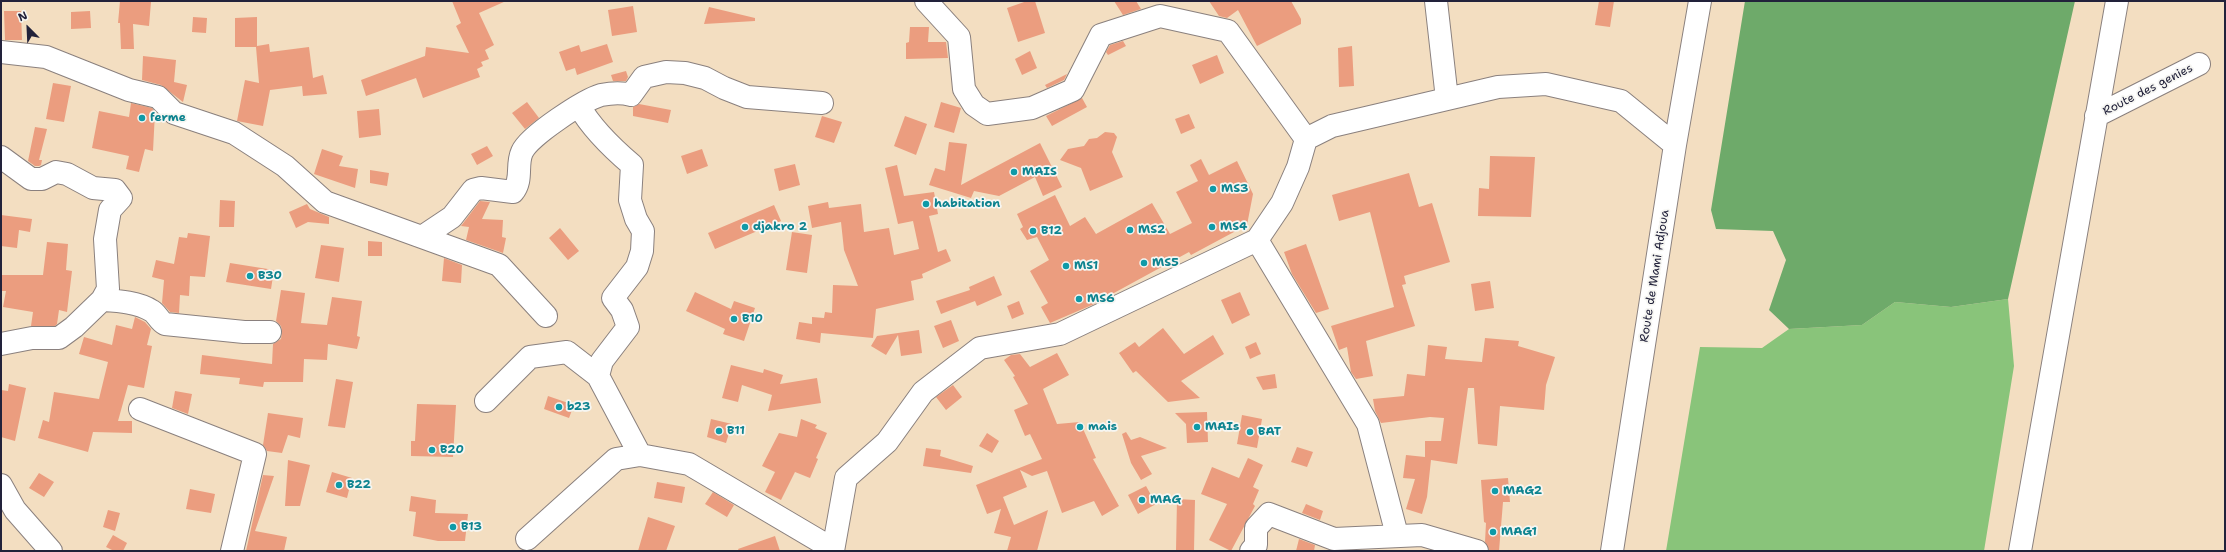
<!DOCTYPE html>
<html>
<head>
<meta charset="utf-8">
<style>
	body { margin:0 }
	#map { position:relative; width:2226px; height:552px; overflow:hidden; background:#f3dec1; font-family:"Shantell Sans",sans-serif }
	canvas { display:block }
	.frame { position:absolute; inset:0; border:2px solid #22223b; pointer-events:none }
	.north { position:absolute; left:8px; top:8px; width:40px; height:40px; -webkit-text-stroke:3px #f6f6f2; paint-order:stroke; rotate:336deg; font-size:11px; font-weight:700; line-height:16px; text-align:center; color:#22223b }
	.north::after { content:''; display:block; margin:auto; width:14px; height:18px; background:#22223b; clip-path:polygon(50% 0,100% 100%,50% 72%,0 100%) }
</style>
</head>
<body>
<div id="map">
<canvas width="2226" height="552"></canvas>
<div class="frame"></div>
<div class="north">N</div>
</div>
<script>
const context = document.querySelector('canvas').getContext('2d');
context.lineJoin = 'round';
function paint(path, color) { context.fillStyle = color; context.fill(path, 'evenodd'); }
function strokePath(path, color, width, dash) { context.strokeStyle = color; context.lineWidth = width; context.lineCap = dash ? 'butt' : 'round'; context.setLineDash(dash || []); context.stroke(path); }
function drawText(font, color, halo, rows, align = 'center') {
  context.font = font + ' "Shantell Sans",sans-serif'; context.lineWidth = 3.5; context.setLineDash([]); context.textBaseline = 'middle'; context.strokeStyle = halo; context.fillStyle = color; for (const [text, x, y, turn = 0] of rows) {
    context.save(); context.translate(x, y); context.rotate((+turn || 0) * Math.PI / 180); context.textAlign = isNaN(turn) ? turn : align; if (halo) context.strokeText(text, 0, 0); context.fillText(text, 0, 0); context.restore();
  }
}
paint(new Path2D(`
	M2008,299L2014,366L1984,551H1666L1700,347L1762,348L1789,329L1862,325L1895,302L1951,307Z`), '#89c47a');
paint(new Path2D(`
	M1745,1H2075L2008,299L1951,307L1895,302L1862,325L1789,329L1769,310L1786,260L1773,231L1716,229L1711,210Z`), '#6eaa6a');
paint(new Path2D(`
	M120,1L151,2L149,26L133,24L134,49H121L120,23H118Z
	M452,1H506L479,13L494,45L485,50L489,59L481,62L483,66L477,69L480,77L423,98L416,78L366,96L361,80L425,56L426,47L469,53L456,26L461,23Z
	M1027,1H1035L1045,33L1018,42L1007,8Z
	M1114,1H1136L1141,9L1123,15Z
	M1209,1H1291L1301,19V24L1257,46L1238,10L1227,18L1219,16Z
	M1599,1H1614L1610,27L1595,25Z
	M633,6L637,32L612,36L608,10Z
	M709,7L755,18V21L704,24Z
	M4,11H21L22,40H5Z
	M90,11L91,28L71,29V12Z
	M193,17L207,18L206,33L192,32Z
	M257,17V46L269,44L270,52L309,47L313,78L323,75L327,94L303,96L302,86L270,90L263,126L237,121L245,80L259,83L256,47H235V18Z
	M910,27H929L928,42H946L948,58L906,59V43L909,42Z
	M1123,41L1126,46L1108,55L1106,52L1110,45Z
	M607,44L613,62L577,75L575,68L566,71L559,52L579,45L581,52Z
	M1352,46L1354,86L1339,87L1338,48Z
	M1030,51L1037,68L1022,75L1015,59Z
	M1217,55L1224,73L1200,84L1192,65Z
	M143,56L176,60L174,82L187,85L183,102L161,85L142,80Z
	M626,71L628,77L626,81H613L611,75Z
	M1067,74L1064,80L1047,88L1045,85Z
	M53,83L71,86L64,122L46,119Z
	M1082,98L1087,107L1052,126L1046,116Z
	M527,102L539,118L525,129L512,113Z
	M941,102L961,108L954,133L934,127Z
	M131,103L152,108L155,112L153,151L145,149L139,172L126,169L129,156L92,148L99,111L129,117Z
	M639,104L671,110L668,123L633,116V107Z
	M379,109L381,135L359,138L357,111Z
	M1189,114L1195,128L1181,134L1175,119Z
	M822,116L842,122L834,143L815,137Z
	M905,116L927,124L916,155L894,146Z
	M35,127L47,129L39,160H42L41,165L39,166H35L28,161Z
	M1105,132L1114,133L1117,137L1112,152L1123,177L1090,191L1081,168L1060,160L1068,149L1084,146L1089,139L1097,138Z
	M949,142L967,144L961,185L1040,143L1062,187L1043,196L1035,177L999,196L974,191L971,198L929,185L935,168L945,171Z
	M487,146L493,156L477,165L471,154Z
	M322,149L343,156L339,166L358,169L355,188L314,174Z
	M702,149L708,166L687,174L681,156Z
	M1490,156L1535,157L1531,217L1478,216L1479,188L1489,189Z
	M1201,159L1209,175L1237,161L1253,194L1247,225L1191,255L1189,252L1092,305L1050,323L1041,307L1048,303L1030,271L1049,260L1037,237L1027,240L1020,229L1023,227L1017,214L1055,195L1070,226L1085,217L1096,234L1152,203L1170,234L1192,223L1176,192L1198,181L1190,165Z
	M795,164L800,185L779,191L774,169Z
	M897,165L904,196L934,192L938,214L929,216L938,252L946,249L951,261L922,274L923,278L911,281L914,300L876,309L873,338L821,333L820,343L796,339L799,322L812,324V317L824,318L825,312L832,313L833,285L858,286L844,250L841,222L812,228L808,206L828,202L829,208L861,204L864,232L889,228L894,255L919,249L913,221L898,224L885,168Z
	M370,170L389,173L387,186L370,183Z
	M1409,173L1419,207L1432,203L1450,262L1404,276L1406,284L1402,285L1415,326L1366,341L1373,376L1356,379L1351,372L1347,347L1339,350L1331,326L1394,307L1370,212L1339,221L1332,195Z
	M220,200L235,201L234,227H219Z
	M480,201L490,202L482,219L503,220L502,237L506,238L503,253L466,240L469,227L461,226Z
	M307,204L310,209L329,217V224L308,222L296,228L289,212Z
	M774,205L781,221L715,249L708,233Z
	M1,215L32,219L30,232L19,230L17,248L1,246Z
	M560,228L579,251L568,260L549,238Z
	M792,232L812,235L807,273L786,270Z
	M188,233L210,236L205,277L190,276L189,296L180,295L179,313L170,312L162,303L164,280L152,277L156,260L174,264L179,237L187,238Z
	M368,241L382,242V256H368Z
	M47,242L68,244L66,270L72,271L67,312L59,310L57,324L55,326H31L33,312L3,307L6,291H1V275H43Z
	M1306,244L1329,309L1316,313L1292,274L1284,252Z
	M321,245L344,248L339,282L315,278Z
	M444,258L462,265L461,283L442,281Z
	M230,263L274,270L271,289L226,282Z
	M994,276L1002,295L977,306L975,301L941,314L936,301L970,290L969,287Z
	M1490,281L1494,308L1475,311L1471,284Z
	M281,290L305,293L301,323L327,325L332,297L362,301L357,336L360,337L357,349L328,344L327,360L304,359L303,382H264L263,387L239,384L240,378L200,374L202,355L272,364L273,344L281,339L282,332L281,326L276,321Z
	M695,292L731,309L734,301L755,308L744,341L723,334L725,329L686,311Z
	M1240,292L1250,315L1232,324L1221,300Z
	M1019,301L1024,314L1012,319L1007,306Z
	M135,317L145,322L151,329L147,345L152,346L144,388L128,385L118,421H132V433L93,432L88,452L38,438L43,420L49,422L54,392L99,399L108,362L79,354L84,337L112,345L116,325L132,329Z
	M951,320L959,341L943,348L934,326Z
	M1163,328L1184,354L1213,335L1224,354L1181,381L1200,398L1168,402L1136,371L1133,373L1119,353L1135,342L1139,347Z
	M919,330L922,353L901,356L898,335L886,355L871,346L877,336Z
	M1485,338L1519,341L1518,346L1555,357L1546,385L1544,410L1500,406L1497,446L1478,444L1474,388H1468L1457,464L1431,460L1427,497L1422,514L1406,509L1415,479L1403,478L1406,455L1425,457V441H1441L1444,418L1430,417L1381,423L1375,411L1373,399L1404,396L1407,374L1425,376L1428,345L1447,347L1445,359L1482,362Z
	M1256,342L1261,354L1250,359L1245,347Z
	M1057,353L1069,375L1043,389L1057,424L1080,422L1096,458L1093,459L1119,506L1102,516L1094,501L1062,513L1047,471L1032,476L1020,470L1027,487L1003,497L1014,525L1048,510L1037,551H1007L1011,537L994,533L1001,509L987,514L976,485L1042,459L1030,434L1025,436L1014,410L1028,404L1013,377L1015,376L1004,360L1011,355L1020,354L1030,367Z
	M731,365L763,373L764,369L783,375L780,384L817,378L821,403L768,411L772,395L742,385L738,402L722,398Z
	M1275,374L1277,388L1263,390L1256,377Z
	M336,379L353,382L345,428L328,426Z
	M9,384L26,388L15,441L1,437V390L8,391Z
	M953,385L962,397L946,410L936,397Z
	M175,391L192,394L188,414L172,408Z
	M548,396L574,405L569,418L544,409Z
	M417,404L456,405L453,457L411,456V441H415Z
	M1207,412L1208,442L1187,443L1186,424L1175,413Z
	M268,413L303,418L300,438L288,435L282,453L267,451L263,445Z
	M1242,415L1262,419L1257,448L1237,444Z
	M711,419L732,424L726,443L707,437Z
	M801,419L817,425L815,428L827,433L816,458L818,459L810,478L795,472L781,500L765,492L775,472L762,466L779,433L797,437Z
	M1126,432L1131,440L1140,437L1167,448L1141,456L1152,474L1141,480L1131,463L1122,434Z
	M987,433L999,441L992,453L979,446Z
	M1297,447L1313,452L1307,467L1291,462Z
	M926,448L941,450L940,456L973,466L971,473L923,466Z
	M1248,458L1263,465L1253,487L1259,490L1253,504L1255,506L1231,551L1209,540L1227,504L1201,494L1212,467L1239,478Z
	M288,460L310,465L300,506H285Z
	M332,472L352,478L347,498L326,492Z
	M39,473L54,482L44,497L29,488Z
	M263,475L274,476L255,531L287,537L284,551H246Z
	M1508,478L1510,502H1503L1499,551L1489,550L1485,542L1486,523L1484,522L1481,480Z
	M657,482L685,487L682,503L654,498Z
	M1146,486L1156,504L1138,514L1128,495Z
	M190,489L215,494L211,513L186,509Z
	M713,492L734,505L727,517L705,504Z
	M411,496L436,500L435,513L468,514L465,541H438L413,536L416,512L409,511Z
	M1177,499L1195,500L1194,551H1176Z
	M1306,504L1323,511L1320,520L1302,513Z
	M108,510L120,513L115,531L103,527Z
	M648,517L675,526L666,551H638Z
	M113,535L127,543L123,551H114L106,547Z
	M775,536L780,551H739L738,549Z
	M1299,539L1315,545L1314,551H1296Z`), '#eb9d7f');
const minor = new Path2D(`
	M926,1L959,37L964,89L974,105L987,114L1032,108L1073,90L1101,35L1160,16L1228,31L1306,139
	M1436,1L1447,99
	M1,52L46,57L129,90L158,97L174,113L234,133L285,166L325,202L499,265L546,316
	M579,106C592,129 612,148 632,165L630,200L636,219L643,231L642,251L637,267L613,298L622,310L628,327L602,361L598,376
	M2096,116L2199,64
	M1,157L31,179H42L56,172L67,174L93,188L115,190L121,198L110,210L105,239L108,289L102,300
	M422,237L452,217L473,190L481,188L513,192C523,180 516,165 522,152C529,136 584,100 601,95C611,93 621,92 631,95L644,77L666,72L685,73L705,78L724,88L747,97L822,103
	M1257,240L1368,424L1397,535
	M1,344L32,338H59L74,327L102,300C118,301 138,302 152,311C157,314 159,321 165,324L244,332H270
	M486,401L530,357L567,352L598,376L640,455L689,464L833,549
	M140,409L255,454L232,551
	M1,485L15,510L51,551
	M527,539L616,459L640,455
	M833,551L846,478L887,442L923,392L980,348L1060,334L1257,240L1282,203L1298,167L1306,139L1332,126L1498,87L1546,84L1621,101L1675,145
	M1251,551L1256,545V528L1269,514L1334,539L1422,535L1477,551
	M1612,551L1675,145L1700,1
	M2020,551L2117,1`);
strokePath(minor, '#8a807e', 24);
strokePath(minor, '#fff', 22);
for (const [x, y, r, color] of [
	[142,118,4,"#0f9aa8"],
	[1014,172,4,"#0f9aa8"],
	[1213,189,4,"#0f9aa8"],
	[926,204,4,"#0f9aa8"],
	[745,227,4,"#0f9aa8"],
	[1212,227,4,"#0f9aa8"],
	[1130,230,4,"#0f9aa8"],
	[1033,231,4,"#0f9aa8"],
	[1144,263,4,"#0f9aa8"],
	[1066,266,4,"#0f9aa8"],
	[250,276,4,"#0f9aa8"],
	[1079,299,4,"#0f9aa8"],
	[734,319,4,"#0f9aa8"],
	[559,407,4,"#0f9aa8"],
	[1080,427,4,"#0f9aa8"],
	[1197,427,4,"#0f9aa8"],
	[719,431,4,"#0f9aa8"],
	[1250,432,4,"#0f9aa8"],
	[432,450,4,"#0f9aa8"],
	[339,485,4,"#0f9aa8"],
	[1495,491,4,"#0f9aa8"],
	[1142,500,4,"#0f9aa8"],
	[453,527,4,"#0f9aa8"],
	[1493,532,4,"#0f9aa8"]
]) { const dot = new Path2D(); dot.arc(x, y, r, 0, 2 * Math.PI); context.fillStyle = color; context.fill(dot); strokePath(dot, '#f6f6f2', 1.5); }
drawText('12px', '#22223b', '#f6f6f2', [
	["Route des genies",2148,90,-27],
	["Route de Mami Adjoua",1655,276,-81]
]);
drawText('bold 12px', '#0d838f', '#f6f6f2', [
	["ferme",150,118],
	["MAIS",1022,172],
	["MS3",1221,189],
	["habitation",934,204],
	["djakro 2",753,227],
	["MS4",1220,227],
	["MS2",1138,230],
	["B12",1041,231],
	["MS5",1152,263],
	["MS1",1074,266],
	["B30",258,276],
	["MS6",1087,299],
	["B10",742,319],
	["b23",567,407],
	["mais",1088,427],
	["MAIs",1205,427],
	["B11",727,431],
	["BAT",1258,432],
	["B20",440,450],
	["B22",347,485],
	["MAG2",1503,491],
	["MAG",1150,500],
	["B13",461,527],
	["MAG1",1501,532]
], 'left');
</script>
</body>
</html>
